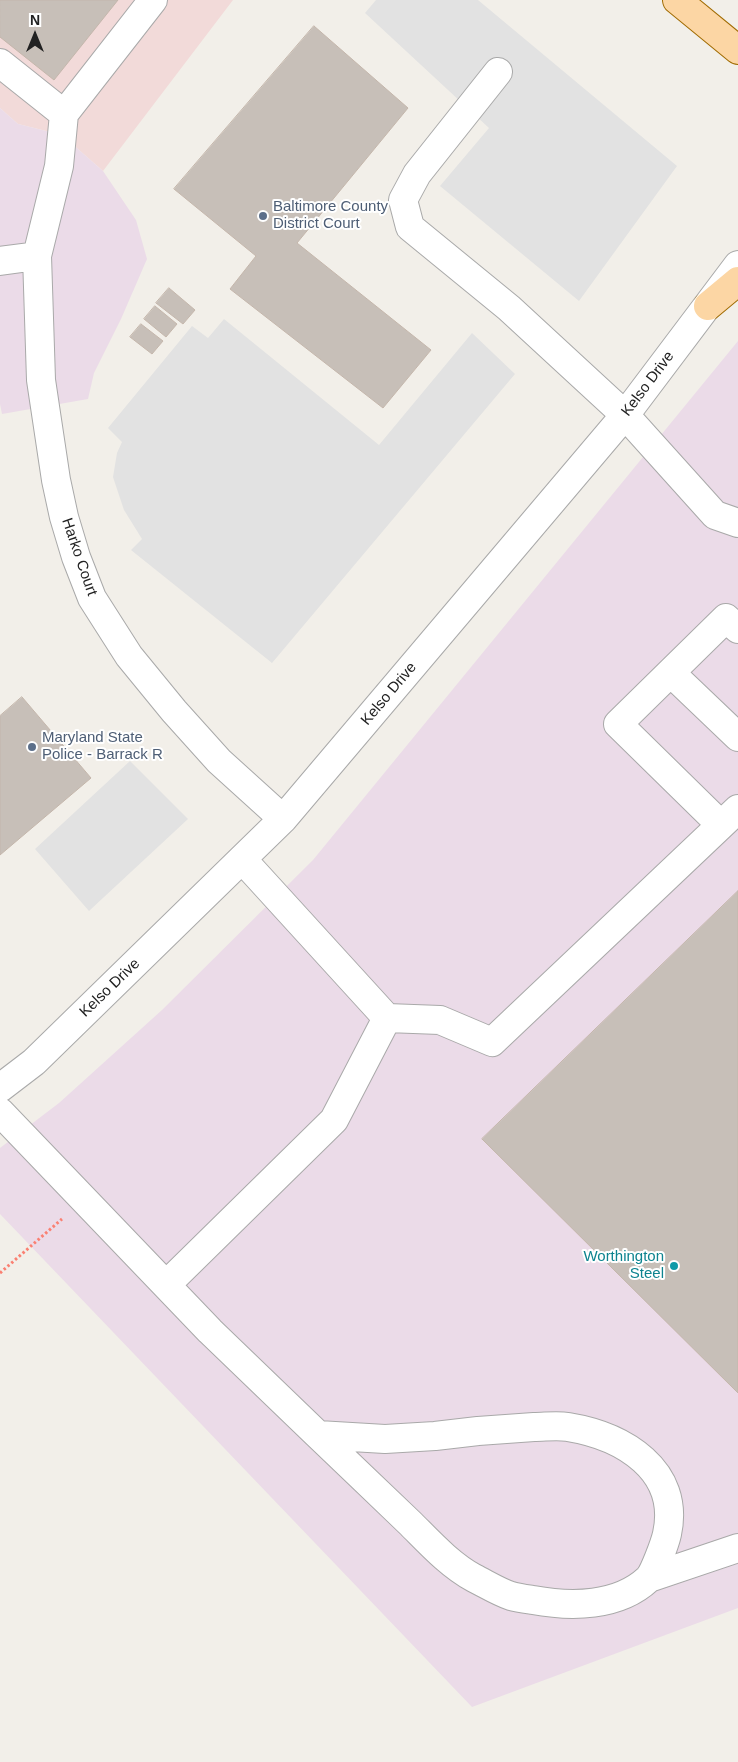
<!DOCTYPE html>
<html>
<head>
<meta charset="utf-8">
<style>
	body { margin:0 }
	#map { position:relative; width:738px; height:1762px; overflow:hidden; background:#f2efe9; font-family:Helvetica,sans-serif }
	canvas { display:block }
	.north { position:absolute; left:10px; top:10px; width:50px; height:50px; -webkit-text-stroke:4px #fff; paint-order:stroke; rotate:0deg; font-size:14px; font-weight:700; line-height:20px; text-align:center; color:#222 }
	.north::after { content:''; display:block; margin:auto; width:18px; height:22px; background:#222; clip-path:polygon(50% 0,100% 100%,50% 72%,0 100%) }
</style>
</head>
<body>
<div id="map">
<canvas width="738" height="1762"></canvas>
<div class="north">N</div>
</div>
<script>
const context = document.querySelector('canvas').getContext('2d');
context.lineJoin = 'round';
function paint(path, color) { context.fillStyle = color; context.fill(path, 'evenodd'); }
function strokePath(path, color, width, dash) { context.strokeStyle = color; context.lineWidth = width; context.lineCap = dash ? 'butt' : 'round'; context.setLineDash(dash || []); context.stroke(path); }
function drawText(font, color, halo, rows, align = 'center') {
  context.font = font + ' Helvetica,sans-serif'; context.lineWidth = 4; context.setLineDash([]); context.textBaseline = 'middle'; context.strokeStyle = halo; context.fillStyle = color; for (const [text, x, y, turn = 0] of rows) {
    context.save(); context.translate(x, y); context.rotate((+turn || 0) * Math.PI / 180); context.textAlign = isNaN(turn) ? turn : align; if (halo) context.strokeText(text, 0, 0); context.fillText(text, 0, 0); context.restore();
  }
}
paint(new Path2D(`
	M0,0H233L103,171L62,135L18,124L0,108Z`), '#f2dad9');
paint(new Path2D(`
	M0,108L18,124L62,135L103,171L136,220L147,259L121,319L94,373L88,399L2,414L0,404Z
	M738,341V1608L472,1707L0,1214V1148L59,1103L162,1010L313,860Z`), '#ebdbe8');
paint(new Path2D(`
	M376,0H478L677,166L579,301L440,186L489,128L365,13Z
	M224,319L379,445L472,333L515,374L272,663L131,550L142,539L124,510L113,477L117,453L122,442L108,428L192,326L208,338Z
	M130,761L188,819L89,911L35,849Z`), '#e2e2e2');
const building = new Path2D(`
	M0,0H118L54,80L0,37Z
	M314,26L408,108L297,243L431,350L383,408L230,289L256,256L174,189Z
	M169,288L195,310L183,324L156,303Z
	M155,306L177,324L166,337L144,319Z
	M141,324L163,341L152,354L130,337Z
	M22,697L91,778L0,855V716Z
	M738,891V1393L482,1139Z`);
paint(building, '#c7bfb8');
strokePath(building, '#c4b6ab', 1);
const minor = new Path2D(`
	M153,0L64,114L59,166L37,256L41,380L56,480L64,517L76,557L92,598L129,656L174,711L219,761L283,819
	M0,63L64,114
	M498,72L417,174L403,200L410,227L509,308L625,415L715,515L738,523
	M0,261L37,256
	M671,673L738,737
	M721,825L618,724L726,618L738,629
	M387,1018L440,1020L492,1042L738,809
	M0,1088L34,1062L283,819L625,415L738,265
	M0,1112L210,1331L318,1435
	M166,1285L334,1120L387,1018L242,859
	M534,1427C545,1427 557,1425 568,1427C623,1436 681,1470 667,1534C665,1543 654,1573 648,1579C618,1607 571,1607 533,1600C526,1599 518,1598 511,1596C499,1592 486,1584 474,1578C450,1565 430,1543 411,1524C380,1494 349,1465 318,1435L385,1439L435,1436L478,1431Z
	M649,1578L738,1548`);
const major = new Path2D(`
	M677,0L738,50
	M708,306L738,281`);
strokePath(minor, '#a9a9a9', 30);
strokePath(major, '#a06b00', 30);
strokePath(new Path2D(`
	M0,1273L62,1219`), '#fa8072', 3, [2.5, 2.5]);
strokePath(minor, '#fff', 28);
strokePath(major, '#fcd6a4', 28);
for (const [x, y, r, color] of [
	[263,216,5,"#5c6f8a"],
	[32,747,5,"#5c6f8a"],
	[674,1266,5,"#0f9aa8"]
]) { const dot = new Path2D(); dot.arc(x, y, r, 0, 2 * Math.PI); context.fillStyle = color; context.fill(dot); strokePath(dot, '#fff', 2); }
drawText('15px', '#4e5e75', '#fff', [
	["Baltimore County",273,207],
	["District Court",273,224],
	["Maryland State",42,738],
	["Police - Barrack R",42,755]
], 'left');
drawText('15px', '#222', '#fff', [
	["Kelso Drive",648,384,-53],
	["Harko Court",79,557,71],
	["Kelso Drive",389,694,-50],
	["Kelso Drive",110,988,-44]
]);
drawText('15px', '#0d838f', '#fff', [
	["Worthington",664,1257],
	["Steel",664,1274]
], 'right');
</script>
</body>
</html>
